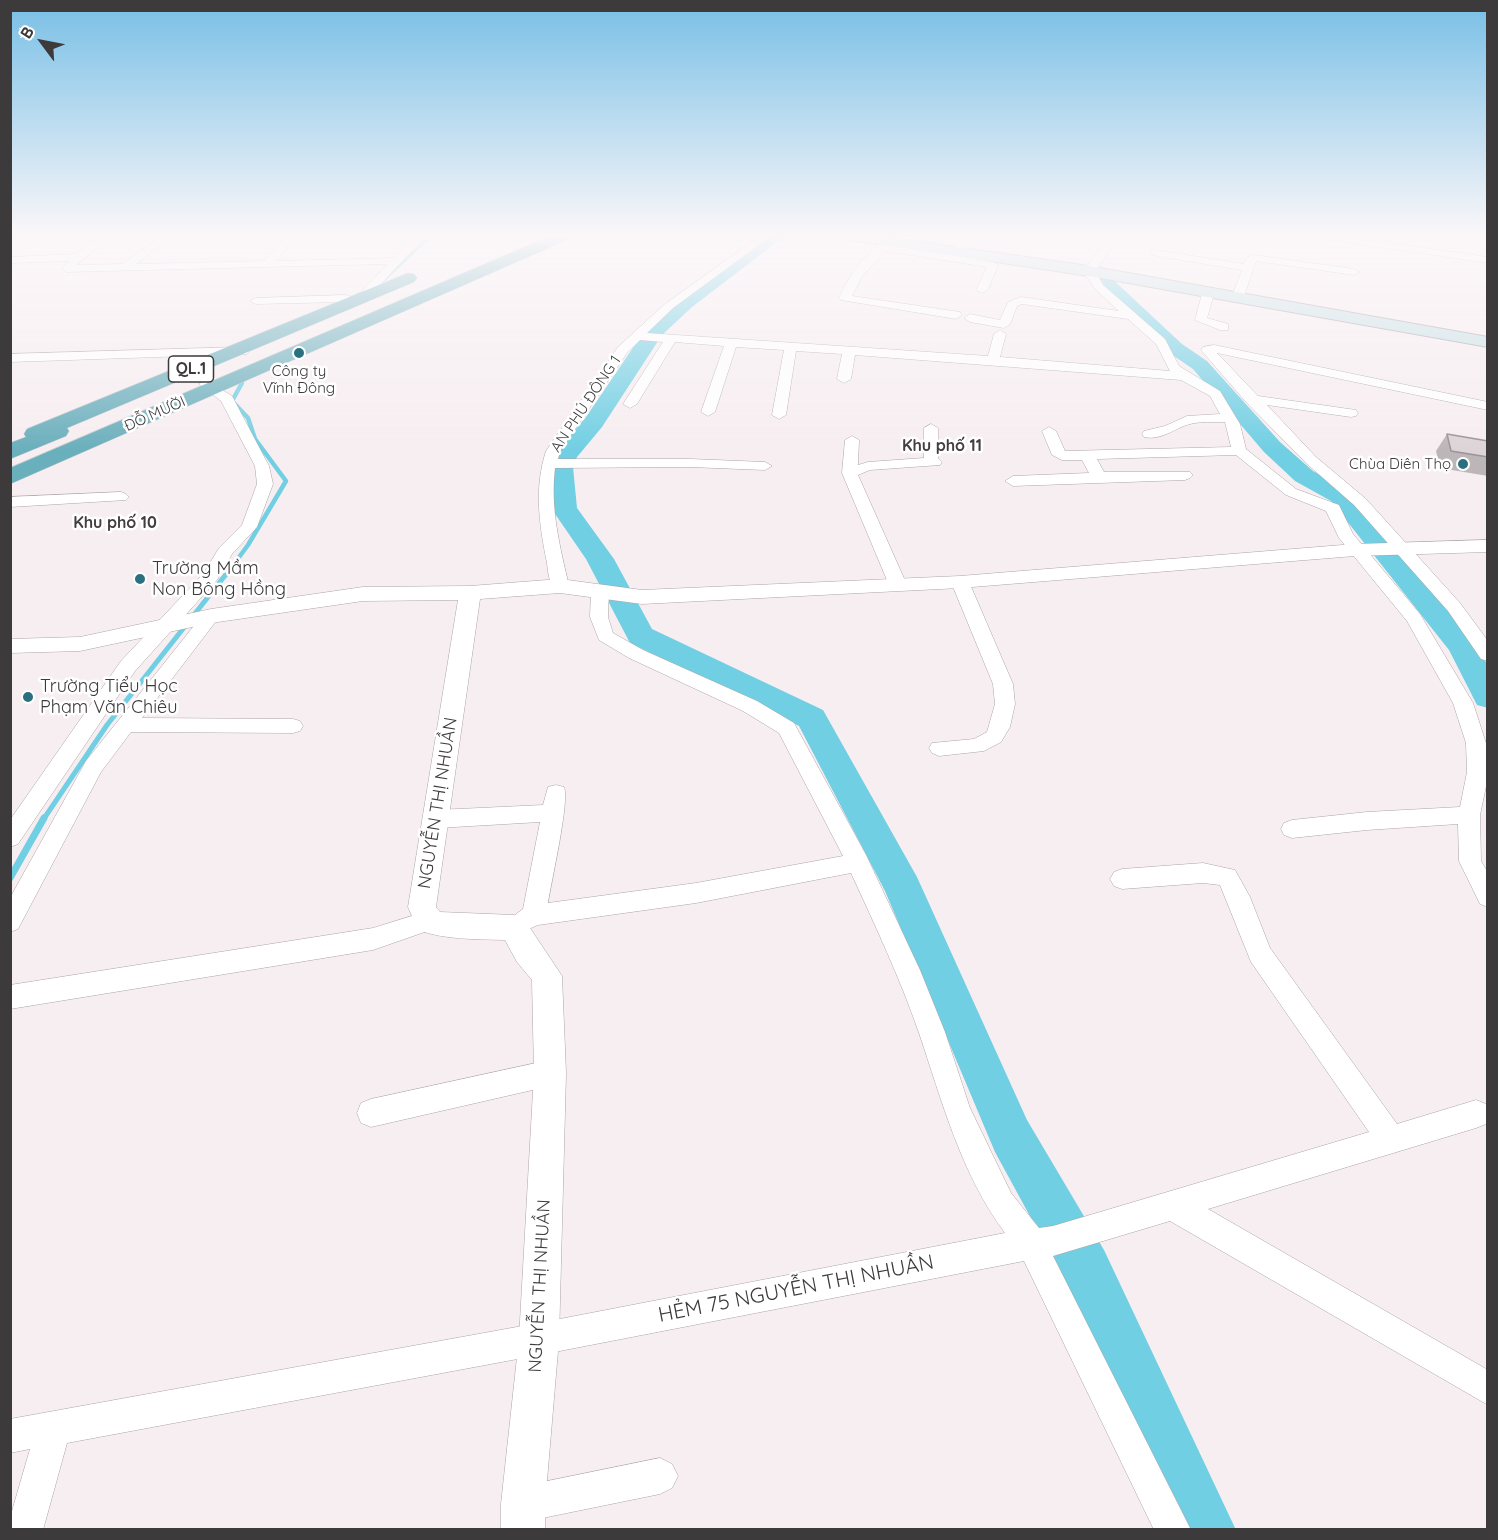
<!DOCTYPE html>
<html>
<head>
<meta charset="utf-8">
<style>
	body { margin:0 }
	#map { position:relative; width:1498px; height:1540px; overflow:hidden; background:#f7eef1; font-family:Quicksand,sans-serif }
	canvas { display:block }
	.frame { position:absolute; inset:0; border:12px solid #3d3a3b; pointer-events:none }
	.north { position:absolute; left:12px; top:12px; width:60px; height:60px; -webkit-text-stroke:4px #fff; paint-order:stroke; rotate:302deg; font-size:16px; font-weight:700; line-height:24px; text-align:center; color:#3d3a3b }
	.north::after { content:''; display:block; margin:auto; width:21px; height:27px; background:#3d3a3b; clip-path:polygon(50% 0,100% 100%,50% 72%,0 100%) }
</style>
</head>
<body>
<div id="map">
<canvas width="1498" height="1540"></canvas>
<div class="frame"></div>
<div class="north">B</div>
</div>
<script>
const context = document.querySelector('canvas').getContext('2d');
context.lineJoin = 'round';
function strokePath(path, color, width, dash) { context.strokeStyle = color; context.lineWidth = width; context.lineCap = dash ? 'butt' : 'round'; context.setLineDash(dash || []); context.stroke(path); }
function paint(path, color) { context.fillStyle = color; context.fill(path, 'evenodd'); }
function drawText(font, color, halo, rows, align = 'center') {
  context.font = font + ' Quicksand,sans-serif'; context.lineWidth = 5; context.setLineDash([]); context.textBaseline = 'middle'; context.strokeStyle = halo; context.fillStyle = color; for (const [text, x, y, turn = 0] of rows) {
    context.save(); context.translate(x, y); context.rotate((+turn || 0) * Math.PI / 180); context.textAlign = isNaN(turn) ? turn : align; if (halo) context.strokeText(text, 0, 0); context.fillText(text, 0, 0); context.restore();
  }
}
strokePath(new Path2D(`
	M377,286L431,236
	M241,384L244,379`), '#71cfe3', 3);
strokePath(new Path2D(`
	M226,575L248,545L286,481L255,439L248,418L232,401L242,383`), '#71cfe3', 4.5);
strokePath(new Path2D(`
	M43,820L107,725L227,573`), '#71cfe3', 5);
strokePath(new Path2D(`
	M10,878L44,818`), '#71cfe3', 7);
paint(new Path2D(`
	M767,236H785L692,307L662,335L602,427L577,457L573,467L577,508L614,559L652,629L823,710L917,877L1027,1120L1104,1250L1236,1530H1175L1068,1286L995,1152L885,891L799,726L630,643L586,559L551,508L549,467L554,455L586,417L647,327L678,299Z
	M1101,272L1107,274L1182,344L1207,361L1280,442L1313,471L1349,491L1473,639L1488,666V708L1477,705L1449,650L1331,501L1295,481L1264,452L1193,369L1168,352L1095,282L1092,278L1095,274Z`), '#71cfe3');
const minor = new Path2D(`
	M102,236H113L76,265L122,264L161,237L166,240L165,242L136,264L264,261L287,236H297L276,261L394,258L416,236H426L375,290V295H367L363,290L388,264L67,272L62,269L69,261L10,263V257L75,254Z
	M760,236H771L673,308L647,333L988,356L994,334L1000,330L1006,334L1000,357L1170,371L1156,344L1128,319L1022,304L1017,306L1010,324L1004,328L970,322L964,318L970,314L1000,320L1008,302L1021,297L1119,311L1095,289L1083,271L1110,236H1120L1095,271L1103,285L1165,339L1179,366L1220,391L1240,424L1246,449L1296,489L1339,505L1353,534L1420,614L1473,703L1486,743L1488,759V777L1480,815L1481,861L1488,873V907L1480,904L1459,861L1458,824L1367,830L1292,838L1284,835L1281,829L1284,823L1292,820L1367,812L1460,807L1467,772L1466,743L1453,703L1407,621L1339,538L1326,511L1286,495L1236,455L1097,459L1104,472H1190L1193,475L1190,478L1185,480L1013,486L1005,481L1013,476L1089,473L1082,460H1062L1052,455L1042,431L1049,427L1056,431L1065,451L1231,447L1225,422C1214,423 1201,421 1190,424C1175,428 1161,441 1144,437L1142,434L1144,431L1165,426L1187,416L1220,414L1210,396L1181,380L855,355L851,379L844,383L837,379L842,354L796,351L786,415L779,419L772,415L784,350L736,347L715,412L708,416L701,412L724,346L675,342L637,404L630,408L623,404L663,342L640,340L627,353L560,451L558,459H690L765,462L772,466L765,470L690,467L555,468C550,509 560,547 569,586L566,590H554C549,582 548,571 547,563C539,524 534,488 546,451L618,347L665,304Z
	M962,236H972L960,254H952L951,252Z
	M1319,236H1343L1488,257V263L1324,239Z
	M891,239L896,242L893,245L993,262L998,265L988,290L982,293L976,290L987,267L886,251L863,275L852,296L960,312L962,315L956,319L841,300L839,298C849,276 867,247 891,239Z
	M1155,250L1244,264L1247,257L1254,255L1354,269L1360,272L1354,275L1256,261L1243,299L1237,302L1231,299L1242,270L1151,255V251Z
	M1208,291L1214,294L1207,318L1228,324V330H1220L1195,320L1202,294Z
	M346,295L359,301L353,304L344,302L256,304L250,301L256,298Z
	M1214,345L1488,402V410L1217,353L1258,396L1356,410L1358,413L1356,416L1351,417L1267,405L1316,457L1366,499L1460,603L1488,641V661L1481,659L1448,611L1354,505L1306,463L1246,402L1201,350L1203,347Z
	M243,347L249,351L247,354L10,362V354Z
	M206,380L232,396L269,466L273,484L257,527L232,554L217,580L135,671L18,844L10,847V820L121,661L204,573L219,548L242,525L257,484L255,466L221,401L199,384Z
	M931,424L938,428V458L942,462L940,465L870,470L858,475L907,585L904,589H892L889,585L842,473L845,440L852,436L859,440L858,465L868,462L924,458V428Z
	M121,492L126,494L129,497L126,500L10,507V497Z
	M960,577L966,578L969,582L1013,684L1015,704L1010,727L1001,742L984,751L939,756L932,753L929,748L932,743L974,739L987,732L995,704L993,684L951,582L954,578Z
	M600,586L606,587L609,591L608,617L613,633L643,650L757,701L794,723L866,855L920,970L945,1032L970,1108L1011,1193L1039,1228L1053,1226L1369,1132L1251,962L1220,885L1203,883L1122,889L1114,886L1110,879L1114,872L1122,869L1203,863L1235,870L1250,897L1270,948L1397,1124L1476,1100L1486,1104V1124L1476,1128L1208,1209L1488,1370V1405L1170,1221L1053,1256L1191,1530H1154L1024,1261L539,1355L67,1443L43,1530H10V1518L30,1449L10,1453V1419L539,1323L1005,1233C961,1174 942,1101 919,1033C900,978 875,925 851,873L696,903L538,925L524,931L516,928L512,921L516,914L523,909L540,822L437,828L429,825L426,819L429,813L437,810L543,805L548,787L556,785L564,787C570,800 551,883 548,903L696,883L843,856L779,733L743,711L629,658L599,640L590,617L591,591L594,587Z
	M211,610L217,612L220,616L142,718L293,719L300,721L303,726L300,731L293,733L131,732L101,772L18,929L10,932V898L86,761L205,612Z
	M428,911L436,914L440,921L436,928L373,950L10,1009V985L373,928Z
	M550,1060L560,1064L564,1073L560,1082L550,1086L371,1127L361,1123L357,1113L361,1103L371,1099Z
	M660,1458L672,1464L678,1476L672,1488L660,1494L523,1522L510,1517L505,1504L510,1491L523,1486Z`);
const tertiary = new Path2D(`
	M1488,540V552L1355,556L960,588L642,604L560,593L480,599L436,907L440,912L514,915L524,919L562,976L566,1073L559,1339L545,1504V1530H501V1504L519,1339L534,1073L532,980L517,962L505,940C475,939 446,940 418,930L408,907L458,600L363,601L211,623L80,651L10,653V639L80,637L211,609L363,587L470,586L560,579L642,590L960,576L1355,544Z`);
const secondary = new Path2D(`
	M843,236H878L1089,266L1488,337V347L1089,276L850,240Z`);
const trunk = new Path2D(`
	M550,236H571L569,239L10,484V468Z
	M408,273L414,274L417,278L414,282L67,428L69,431L66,436L10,459V443L26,437L24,434L27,429Z`);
strokePath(minor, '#aca4a7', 1);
strokePath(tertiary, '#aca4a7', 1);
strokePath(secondary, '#aca4a7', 2);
strokePath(trunk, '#cdcccc', 1);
paint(minor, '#fff');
paint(tertiary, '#fff');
paint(secondary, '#c7e1e6');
paint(trunk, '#6aafbc');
paint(new Path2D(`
	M1447,434L1488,441V476L1440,468L1436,451Z`), '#bdb6b9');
const building = new Path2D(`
	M1447,434L1488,441V457L1451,451Z`);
paint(building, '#dcd4d7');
strokePath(building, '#9a9496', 1.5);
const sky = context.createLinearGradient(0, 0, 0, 451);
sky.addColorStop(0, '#78bfe6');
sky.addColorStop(0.52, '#fbf7f9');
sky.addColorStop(1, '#fbf7f900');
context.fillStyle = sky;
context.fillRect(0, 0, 1498, 451);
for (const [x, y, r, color] of [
	[299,353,6,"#2a707e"],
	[1463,464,6,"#2a707e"],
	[140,579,6,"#2a707e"],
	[28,697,6,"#2a707e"]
]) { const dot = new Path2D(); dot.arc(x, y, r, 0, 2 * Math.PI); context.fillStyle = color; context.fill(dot); strokePath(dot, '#fff', 2); }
drawText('15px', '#3d3a3b', '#fff', [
	["Công ty",299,371],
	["Vĩnh Đông",299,388],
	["Chùa Diên Thọ",1451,464,"right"]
]);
drawText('15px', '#3d3a3b', '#fff', [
	["AN PHÚ ĐÔNG 1",586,404,-56],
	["ĐỖ MƯỜI",155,414,-24]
]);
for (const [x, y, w] of [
	[191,369,45]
]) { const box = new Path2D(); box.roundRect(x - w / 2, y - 13, w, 26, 4.5); context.fillStyle = '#fff'; context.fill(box); strokePath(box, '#3d3a3b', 1.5); }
drawText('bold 16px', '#3d3a3b', null, [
	["QL.1",191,369]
]);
drawText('bold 16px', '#443e40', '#fff', [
	["Khu phố 11",942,446],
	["Khu phố 10",115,523]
]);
drawText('18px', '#3d3a3b', '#fff', [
	["Trường Mầm",152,569],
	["Non Bông Hồng",152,590],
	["Trường Tiểu Học",40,687],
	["Phạm Văn Chiêu",40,708]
], 'left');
drawText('18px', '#3d3a3b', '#fff', [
	["NGUYỄN THỊ NHUẦN",438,803,-81],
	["NGUYỄN THỊ NHUẦN",540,1286,-87]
]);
drawText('21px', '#3d3a3b', '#fff', [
	["HẺM 75 NGUYỄN THỊ NHUẦN",796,1289,-11]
]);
</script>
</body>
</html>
